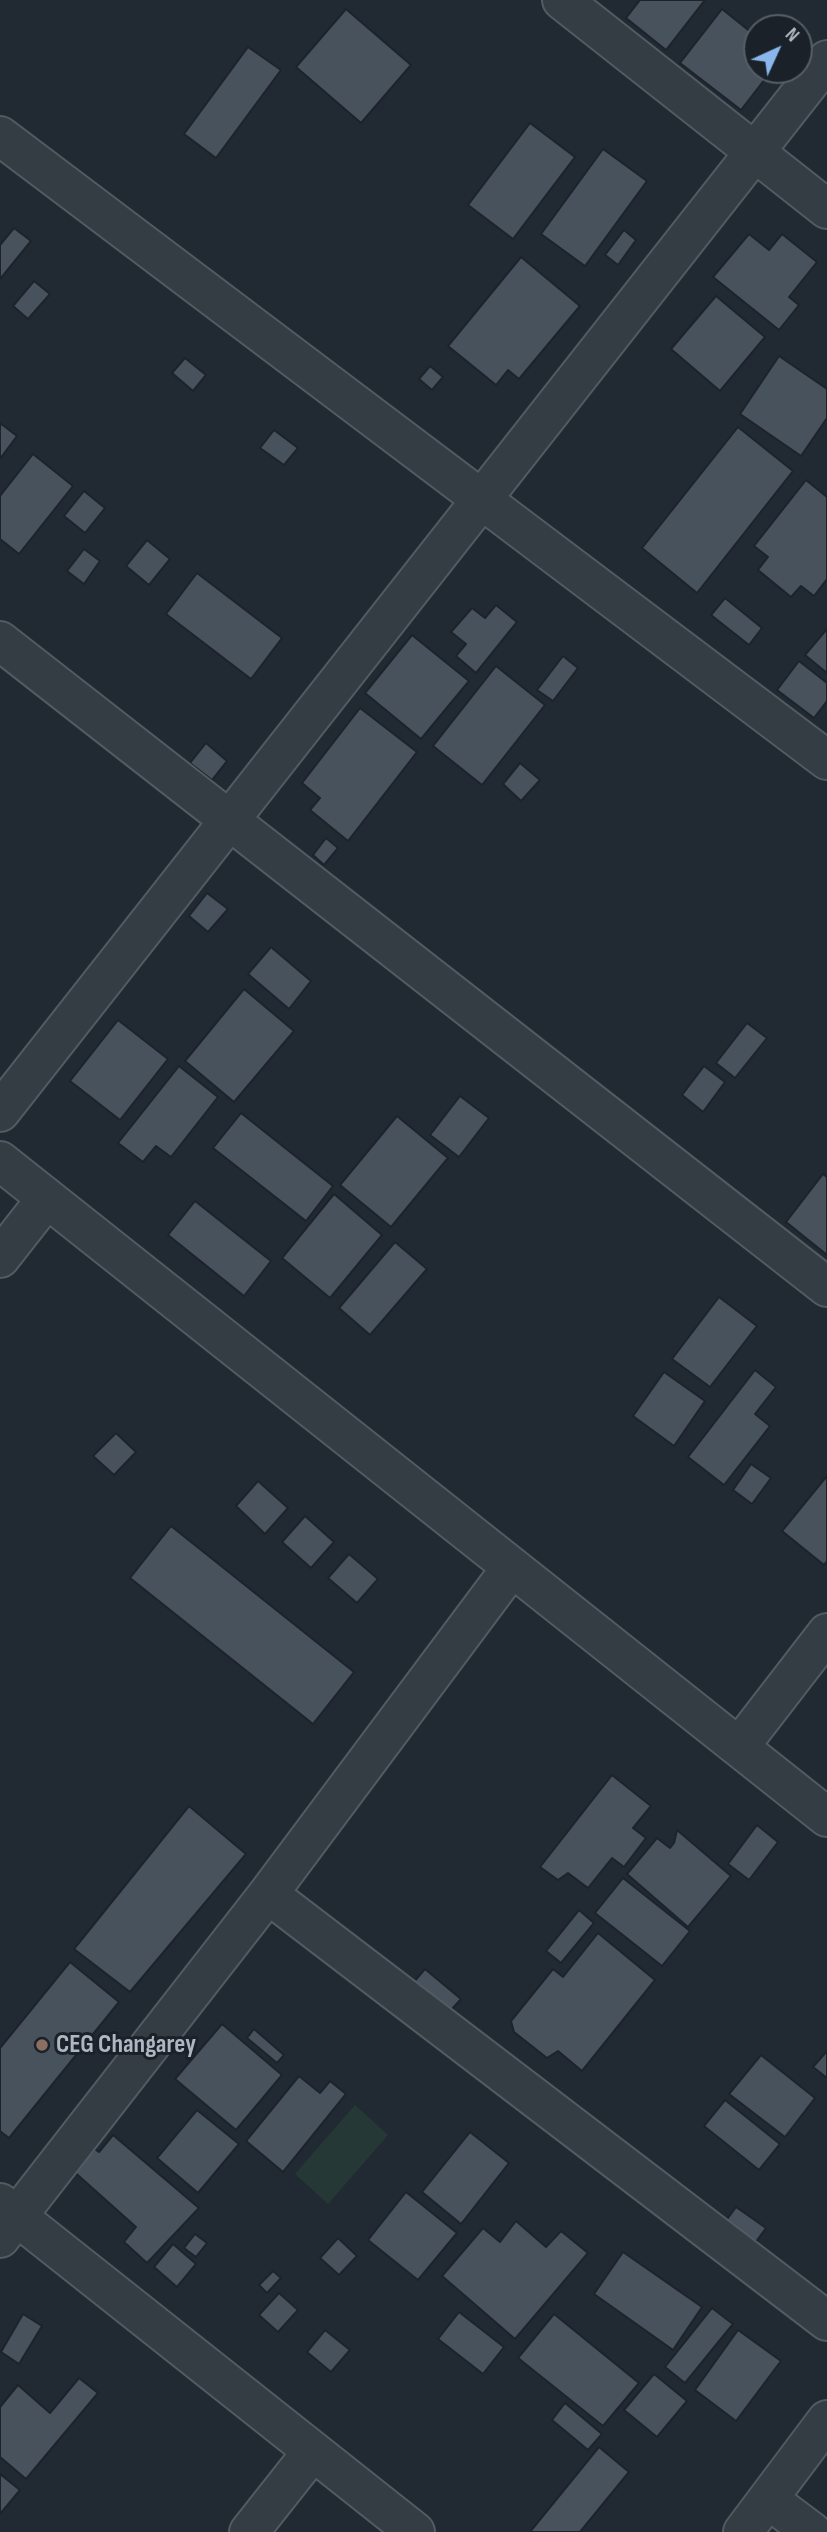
<!DOCTYPE html>
<html>
<head>
<meta charset="utf-8">
<style>
	body { margin:0 }
	#map { position:relative; width:827px; height:2532px; overflow:hidden; background:#212a33; font-family:"Sofia Sans Condensed",sans-serif }
	canvas { display:block }
	.north { position:absolute; left:743px; top:14px; width:70px; height:70px; box-sizing:border-box; background:#1a2129; border:2px solid #555d66; border-radius:50%; rotate:45deg; font-size:19px; font-weight:700; line-height:28px; text-align:center; color:#aeb7c1 }
	.north::after { content:''; display:block; margin:auto; width:24px; height:32px; background:#89b7eb; clip-path:polygon(50% 0,100% 100%,50% 72%,0 100%) }
</style>
</head>
<body>
<div id="map">
<canvas width="827" height="2532"></canvas>
<div class="north">N</div>
</div>
<script>
const context = document.querySelector('canvas').getContext('2d');
context.lineJoin = 'round';
function paint(path, color) { context.fillStyle = color; context.fill(path, 'evenodd'); }
function strokePath(path, color, width, dash) { context.strokeStyle = color; context.lineWidth = width; context.lineCap = dash ? 'butt' : 'round'; context.setLineDash(dash || []); context.stroke(path); }
function drawText(font, color, halo, rows, align = 'center') {
  context.font = font + ' "Sofia Sans Condensed",sans-serif'; context.lineWidth = 6; context.setLineDash([]); context.textBaseline = 'middle'; context.strokeStyle = halo; context.fillStyle = color; for (const [text, x, y, turn = 0] of rows) {
    context.save(); context.translate(x, y); context.rotate((+turn || 0) * Math.PI / 180); context.textAlign = isNaN(turn) ? turn : align; if (halo) context.strokeText(text, 0, 0); context.fillText(text, 0, 0); context.restore();
  }
}
paint(new Path2D(`
	M355,2105L388,2135L328,2204L295,2174Z`), '#263836');
const building = new Path2D(`
	M640,0H705L666,50L626,18Z
	M346,9L411,65L361,123L296,67Z
	M722,9L757,37V70H772L741,110L680,63Z
	M248,47L281,70L216,158L184,134Z
	M530,123L575,157L513,239L468,205Z
	M603,149L647,181L585,266L541,234Z
	M14,228L31,241L0,279V245Z
	M624,230L636,240L618,265L605,255Z
	M749,234L769,250L782,234L817,262L789,297L799,305L779,330L713,277Z
	M521,257L580,306L519,379L508,370L496,385L448,346Z
	M34,281L50,294L28,319L13,306Z
	M716,296L765,337L720,391L671,349Z
	M779,356L827,389V418L801,456L740,414Z
	M185,358L206,375L193,391L172,373Z
	M430,366L443,377L432,390L419,379Z
	M0,423L17,436L0,459Z
	M738,427L793,471L697,593L642,548Z
	M274,430L298,448L284,465L260,448Z
	M33,454L73,486L19,554L0,539V496Z
	M806,480L827,497V579L814,596L801,586L791,597L758,570L768,557L754,546Z
	M84,491L105,508L85,533L64,516Z
	M147,540L170,559L149,585L126,566Z
	M84,549L100,561L84,584L67,571Z
	M197,573L282,638L251,679L166,614Z
	M725,598L762,628L749,645L711,615Z
	M496,605L517,622L476,673L456,656L466,644L451,632L472,608L485,618Z
	M827,629V673L805,655Z
	M412,635L469,681L421,739L365,693Z
	M563,656L578,668L553,701L537,690Z
	M799,661L827,683V701L814,718L777,690Z
	M496,666L545,705L482,785L433,746Z
	M360,708L417,752L348,841L310,810L320,798L302,783Z
	M206,743L227,761L212,780L190,763Z
	M520,763L540,780L521,801L503,784Z
	M326,838L338,848L324,865L313,855Z
	M207,893L228,909L208,932L189,916Z
	M271,947L311,981L289,1009L248,974Z
	M244,989L294,1031L234,1102L185,1061Z
	M118,1020L168,1059L120,1120L70,1081Z
	M747,1023L767,1038L735,1078L716,1063Z
	M179,1066L218,1097L171,1157L156,1146L143,1162L118,1143Z
	M704,1066L725,1082L703,1112L682,1095Z
	M460,1096L489,1118L459,1157L430,1135Z
	M241,1113L333,1186L306,1221L213,1148Z
	M397,1116L448,1158L391,1227L340,1185Z
	M823,1174L827,1177V1255L786,1222Z
	M334,1194L382,1235L330,1298L282,1258Z
	M195,1201L271,1261L244,1296L168,1235Z
	M395,1242L427,1269L370,1335L339,1308Z
	M719,1297L757,1326L710,1387L672,1359Z
	M755,1370L776,1387L755,1414L770,1426L724,1485L688,1457Z
	M664,1372L705,1401L674,1446L633,1416Z
	M116,1433L136,1452L114,1475L93,1456Z
	M751,1464L771,1478L752,1504L733,1490Z
	M827,1476V1561L824,1565L782,1531Z
	M258,1481L288,1508L265,1534L236,1506Z
	M305,1516L334,1542L311,1568L282,1542Z
	M171,1526L354,1672L313,1724L130,1578Z
	M349,1554L378,1579L357,1603L328,1578Z
	M612,1775L651,1806L633,1828L646,1838L624,1867L612,1858L588,1888L568,1873L558,1880L540,1867Z
	M189,1806L246,1854L130,1992L74,1949Z
	M757,1825L778,1842L749,1880L728,1864Z
	M677,1830L731,1876L688,1927L627,1874L657,1838L670,1848L674,1843Z
	M623,1878L690,1931L662,1966L595,1913Z
	M579,1910L594,1923L561,1963L546,1951Z
	M598,1933L655,1980L582,2071L558,2051L547,2058L514,2032L511,2021L553,1969L563,1977Z
	M70,1962L119,2002L9,2138L0,2131V2048Z
	M425,1969L461,1999L443,2019L407,1990Z
	M222,2024L282,2075L236,2130L175,2079Z
	M254,2029L284,2055L277,2063L247,2038Z
	M827,2051V2078L813,2067Z
	M761,2055L815,2098L785,2137L729,2094Z
	M299,2076L320,2093L330,2081L346,2094L283,2172L246,2141Z
	M725,2100L780,2144L759,2170L704,2126Z
	M197,2110L239,2144L198,2193L157,2158Z
	M470,2132L509,2163L461,2224L422,2192Z
	M113,2135L199,2208L147,2263L124,2242L136,2227L71,2169L89,2145L99,2152Z
	M406,2192L457,2233L418,2280L368,2240Z
	M736,2207L766,2228L750,2250L720,2229Z
	M516,2221L546,2247L561,2231L588,2253L515,2339L442,2276L483,2228L500,2242Z
	M195,2234L207,2243L196,2257L184,2248Z
	M338,2238L357,2256L339,2275L320,2258Z
	M173,2244L196,2264L177,2287L154,2267Z
	M623,2252L702,2307L673,2350L594,2294Z
	M273,2271L281,2278L267,2293L259,2285Z
	M279,2293L298,2310L278,2332L259,2315Z
	M712,2308L733,2324L685,2383L665,2367Z
	M459,2312L504,2347L483,2374L438,2339Z
	M23,2314L42,2326L19,2364L1,2352Z
	M554,2314L639,2383L603,2426L518,2358Z
	M325,2330L350,2350L331,2372L307,2352Z
	M738,2330L781,2361L736,2421L695,2390Z
	M654,2374L687,2401L657,2437L624,2410Z
	M79,2378L98,2393L26,2479L0,2457V2407L18,2385L50,2413Z
	M565,2403L602,2434L588,2450L552,2420Z
	M599,2447L629,2472L580,2532H530Z
	M0,2474L20,2490L0,2514Z`);
paint(building, '#48525d');
strokePath(building, '#1c232b', 2);
const street = new Path2D(`
	M562,0L827,209
	M0,136L827,760
	M0,641L827,1287
	M0,1112L827,60
	M0,1161L827,1817
	M0,1258L47,1198
	M739,1747L827,1633
	M268,1894L827,2321
	M0,2203L415,2532
	M0,2238L268,1894L512,1567
	M768,2499L812,2532
	M249,2532L313,2451
	M743,2532L827,2420`);
strokePath(street, '#525a62', 42);
strokePath(street, '#343c44', 38);
for (const [x, y, r, color] of [
	[42,2045,7,"#8d6e63"]
]) { const dot = new Path2D(); dot.arc(x, y, r, 0, 2 * Math.PI); context.fillStyle = color; context.fill(dot); strokePath(dot, '#1a2129', 2.5); }
drawText('bold 26px', '#aeb7c1', '#1a2129', [
	["CEG Changarey",56,2045]
], 'left');
</script>
</body>
</html>
